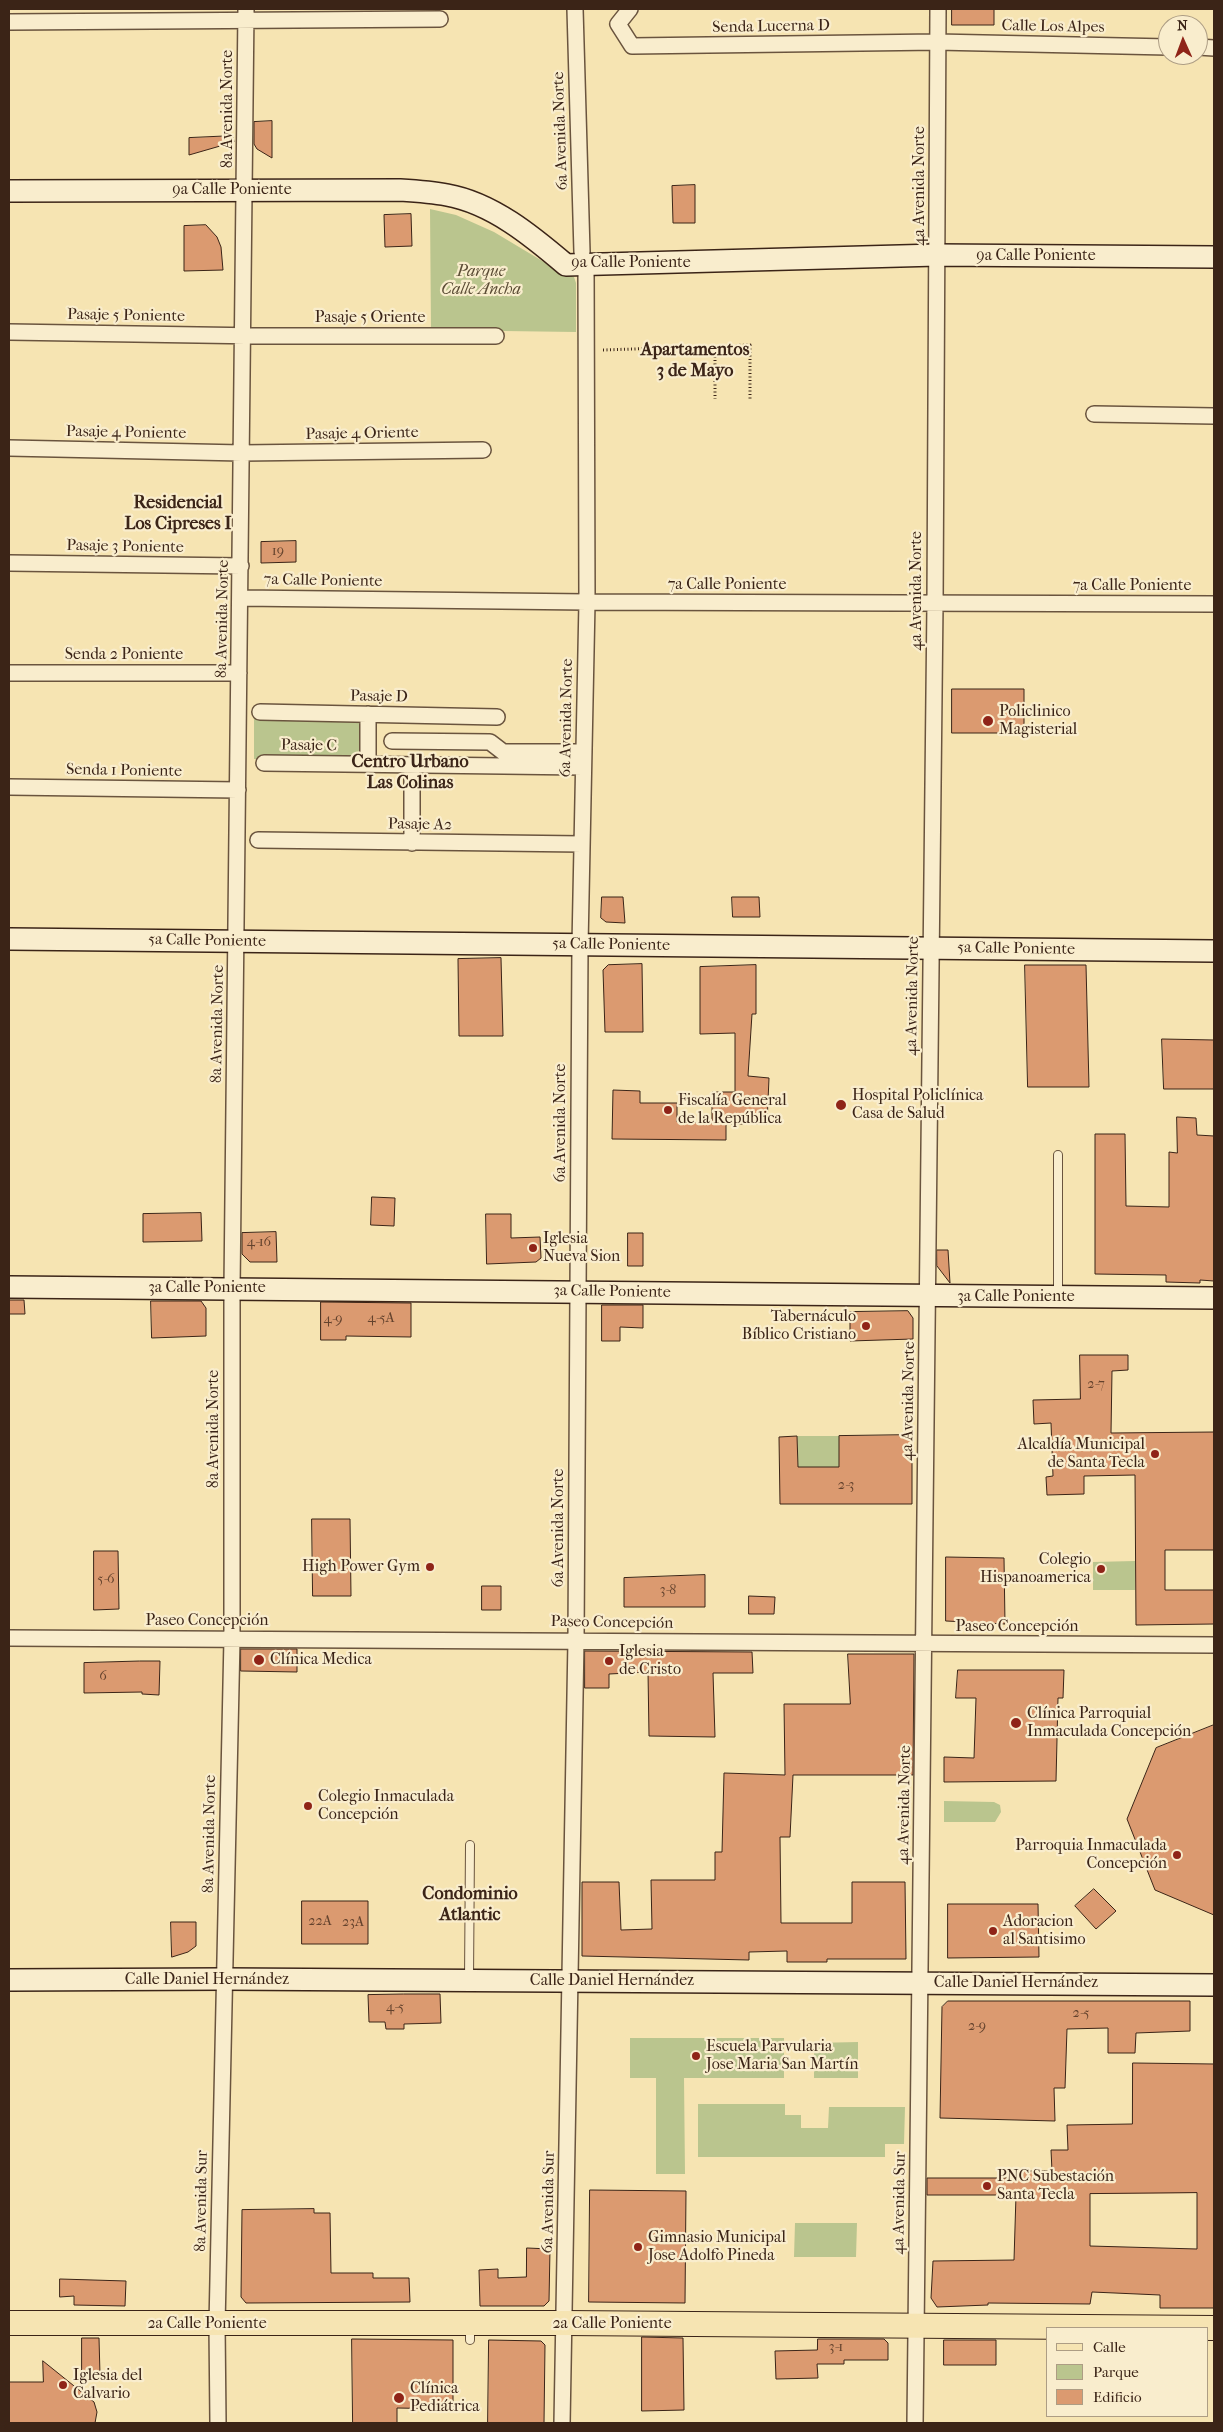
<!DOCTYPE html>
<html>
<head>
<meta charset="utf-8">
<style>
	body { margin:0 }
	#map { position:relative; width:1223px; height:2432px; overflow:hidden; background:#f6e4b2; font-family:"IM FELL French Canon",serif }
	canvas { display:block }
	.frame { position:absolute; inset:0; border:10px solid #3b2417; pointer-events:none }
	.legend { position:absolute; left:1046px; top:2327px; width:162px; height:90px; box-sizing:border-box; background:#f9edcd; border:1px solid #ad9d84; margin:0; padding:6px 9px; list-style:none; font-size:15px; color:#3b2417 }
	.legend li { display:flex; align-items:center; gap:10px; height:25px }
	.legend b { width:25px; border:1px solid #ad9d84 }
	.north { position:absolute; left:1158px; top:15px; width:50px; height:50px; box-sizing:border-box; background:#f9edcd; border:1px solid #ad9d84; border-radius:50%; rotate:358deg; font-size:14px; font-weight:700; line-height:20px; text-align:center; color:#3b2417 }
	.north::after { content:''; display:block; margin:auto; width:18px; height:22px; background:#8f2418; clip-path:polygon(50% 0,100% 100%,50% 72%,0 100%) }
</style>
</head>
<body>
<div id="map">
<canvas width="1223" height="2432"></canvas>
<div class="frame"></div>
<ul class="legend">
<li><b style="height:6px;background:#f6e4b2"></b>Calle</li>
<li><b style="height:14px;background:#bac58e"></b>Parque</li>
<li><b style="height:14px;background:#db9a70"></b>Edificio</li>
</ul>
<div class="north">N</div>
</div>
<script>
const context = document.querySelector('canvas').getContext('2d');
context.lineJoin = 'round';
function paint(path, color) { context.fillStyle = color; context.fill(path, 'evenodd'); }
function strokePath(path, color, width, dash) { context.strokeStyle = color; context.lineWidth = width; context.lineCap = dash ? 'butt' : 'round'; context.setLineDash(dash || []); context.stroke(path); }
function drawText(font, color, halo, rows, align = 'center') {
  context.font = font + ' "IM FELL French Canon",serif'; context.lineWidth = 4.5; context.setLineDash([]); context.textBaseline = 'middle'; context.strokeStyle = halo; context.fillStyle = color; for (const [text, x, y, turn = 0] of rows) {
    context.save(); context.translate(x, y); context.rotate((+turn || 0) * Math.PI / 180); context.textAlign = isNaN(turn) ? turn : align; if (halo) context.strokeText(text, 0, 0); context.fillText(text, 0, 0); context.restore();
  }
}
paint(new Path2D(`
	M430,209L456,215L494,232L559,271L574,277L576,283V332L431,330Z
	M254,717L361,718V761L254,759Z
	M797,1436H839V1467H798Z
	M1135,1561V1590H1093V1562Z
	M944,1801L994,1802L1000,1805L1001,1812L995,1822H944Z
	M630,2038H784V2078H684L685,2174H656V2078H630Z
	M858,2042V2078H814V2043Z
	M698,2104H785V2115H801V2128H828L829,2107H905L904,2144H885V2157H698Z
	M795,2223H857L856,2257H794Z`), '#bac58e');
const building = new Path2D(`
	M952,9H994V25H952Z
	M272,121V158L257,149L254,144V122Z
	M233,136L234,142L189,155V138Z
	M695,185V223H673L672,186Z
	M411,214L412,246L385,247L384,215Z
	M206,225L217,237L221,247L223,270L184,271V226Z
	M296,541V562L261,563V542Z
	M952,689H1024V733H952Z
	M602,897H623L625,923L606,922L601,918Z
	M732,897H759L760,917H733Z
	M501,958L503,1036H459L458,959Z
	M642,964L643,1032H605L603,970L608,965Z
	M756,965V1014H752L748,1076L769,1078L767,1124H726V1140L612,1139L613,1090L640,1091V1103H677V1122L712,1123V1092H735V1033L700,1034V967Z
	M1025,965H1086L1089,1087H1028Z
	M1162,1039L1214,1040V1089H1164Z
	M1177,1117L1196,1118L1197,1135L1214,1136V1281L1200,1280V1283L1166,1282V1275L1095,1274V1134H1125L1126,1206L1169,1207V1152L1177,1153Z
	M372,1197L395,1198L394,1226L371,1225Z
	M201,1213L202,1241L143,1242V1214Z
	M486,1214H511V1238L540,1237L541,1258L536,1262L487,1264Z
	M276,1232L277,1262H250L242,1254V1233Z
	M628,1233H643V1266H628Z
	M937,1250H948L950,1283L937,1266Z
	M9,1300H24L25,1314H9Z
	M151,1301H201L206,1308V1336L152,1338Z
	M321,1302L411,1303V1337L346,1336V1340H321Z
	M602,1305H643V1328L620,1327V1341H602Z
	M908,1311L913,1318V1339L850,1341V1312Z
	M1080,1355H1128V1370L1112,1371L1111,1433L1214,1432V1550H1165V1590H1214V1624L1136,1625L1135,1475L1084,1476V1494L1047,1495L1046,1477L1053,1476L1051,1423L1034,1424L1033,1400L1080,1399Z
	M912,1435V1504H780L779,1437L797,1436L798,1467H839V1436Z
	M312,1519H350L351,1596H313Z
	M94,1551H118L119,1609L94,1610Z
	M946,1557L1004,1558L1005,1624L946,1621Z
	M705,1575V1607H624V1578Z
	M482,1586H501V1610H482Z
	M749,1596L775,1597L774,1614H749Z
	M241,1649H297V1672L241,1671Z
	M585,1651L752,1652L753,1673H713L715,1737L649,1736L648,1672L609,1674V1688H585Z
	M848,1654H914L913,1775H793L790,1837H780L781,1923H852V1882H905L906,1959H827V1962H787V1951L749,1952V1960L582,1956V1882H619L621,1930L652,1929L651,1880H715V1852H722L724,1773L785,1775L784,1704H850Z
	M140,1661H160L159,1695L142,1694V1692L84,1693V1663Z
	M958,1670H1064L1063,1698H1058L1056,1781L944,1782V1757L974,1758L976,1698H956Z
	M1214,1725V1915L1155,1890L1127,1819L1156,1748Z
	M1094,1889L1116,1911L1096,1929L1075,1906Z
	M302,1901H368V1944H302Z
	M948,1904H1038L1039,1957L948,1958Z
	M171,1922H196V1946L188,1952L172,1957Z
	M404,1994H440L441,2023L404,2024V2029H386L385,2022H369L368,1995Z
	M948,2001H1190V2031L1136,2033L1135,2053H1108V2028L1067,2029L1065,2088H1054L1055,2121L940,2118L942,2007Z
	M1133,2063L1214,2064V2308H1160V2295L1092,2292L1090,2304L988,2303V2305L937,2307L931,2298L933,2261L1014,2260L1016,2195H927V2178H1017V2171H1052L1051,2150H1068L1067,2125L1132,2124ZM1197,2193V2249L1090,2246V2194Z
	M590,2190L686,2191L685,2303L589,2302Z
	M314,2209V2213H330L331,2273H373V2278H409L410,2302L246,2303L241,2297L242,2210Z
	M527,2248L550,2249L549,2301L544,2306H480L479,2270L498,2269V2278L526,2277Z
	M60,2279L126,2281L125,2306L74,2305V2296L60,2297Z
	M642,2337L683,2338L684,2410L642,2411Z
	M82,2338H99L100,2375H82Z
	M352,2339L453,2340V2409L397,2408V2423H353Z
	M818,2339H884L888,2343V2360H844V2364H817L818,2378L776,2379L775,2351L817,2350Z
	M489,2340L541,2341L545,2345L544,2423H488Z
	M944,2340H996V2365H944Z
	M43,2361L94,2402L97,2412L95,2423H9V2382H43Z`);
paint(building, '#db9a70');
strokePath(building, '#3b2417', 1);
const lane = new Path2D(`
	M1058,1155V1295
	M469,1980L470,1845
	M470,2340V2326`);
const street = new Path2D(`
	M575,9L582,252
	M630,9L618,24L632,46L937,42L1168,47
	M9,22L440,19
	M1198,47L1214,48
	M9,332L261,336H496
	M1094,414L1214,416
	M9,448L242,453L483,450
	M9,563L241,566
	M241,598L587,602L1214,604
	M9,673H239
	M260,712L497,717
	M392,741L490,742L503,752H584
	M264,763L583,767
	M368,765V714
	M9,787L238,790
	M258,840L582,844
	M412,843V765
	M9,1638L1214,1645
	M218,2423L217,2325L232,1639V1288L246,9
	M562,2423L576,1640L580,945L587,602L586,266
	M915,2423L935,603L938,9`);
const secondary = new Path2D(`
	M9,191L400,190C416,191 432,192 447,195C492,203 532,236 566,265L937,255L1214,257
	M9,939L1214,951
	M9,1287L1214,1298
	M9,1980L224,1979L1214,1985`);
const primary = new Path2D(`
	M9,2323H564L1214,2328`);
strokePath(lane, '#6a543e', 10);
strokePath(street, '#6a543e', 18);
strokePath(secondary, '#3b2417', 24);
strokePath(primary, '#3b2417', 26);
strokePath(new Path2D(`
	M715,346V399
	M603,350L750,345V399`), '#3b2417', 3, [1, 2.5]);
strokePath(lane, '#f9edcd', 8);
strokePath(street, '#f9edcd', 15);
strokePath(secondary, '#f9edcd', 21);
strokePath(primary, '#f6e4b2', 24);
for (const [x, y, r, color] of [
	[988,721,6,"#8f2418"],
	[841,1105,6,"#8f2418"],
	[668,1110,5,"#8f2418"],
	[533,1248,5,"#8f2418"],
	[866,1326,5,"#8f2418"],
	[1155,1454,5,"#8f2418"],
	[430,1567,5,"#8f2418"],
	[1101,1569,5,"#8f2418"],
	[259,1660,6,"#8f2418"],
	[609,1661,5,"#8f2418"],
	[1016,1723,6,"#8f2418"],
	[308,1806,5,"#8f2418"],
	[1177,1855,5,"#8f2418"],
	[993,1931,5,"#8f2418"],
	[696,2056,5,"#8f2418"],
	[987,2186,5,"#8f2418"],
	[638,2247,5,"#8f2418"],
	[63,2385,5,"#8f2418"],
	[399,2398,6,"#8f2418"]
]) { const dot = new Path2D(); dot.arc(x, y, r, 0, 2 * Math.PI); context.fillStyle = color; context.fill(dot); strokePath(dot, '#f9edcd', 2); }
drawText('14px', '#63422d', null, [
	["19",278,552],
	["4-16",259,1243],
	["4-5A",381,1319],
	["4-9",333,1320],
	["2-7",1096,1385],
	["2-3",846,1486],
	["5-6",106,1580],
	["3-8",668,1591],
	["6",103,1677],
	["22A",320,1922],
	["23A",353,1923],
	["4-5",395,2008],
	["2-5",1081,2014],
	["2-9",977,2027],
	["3-1",836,2348]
]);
drawText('16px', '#3b2417', '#f9edcd', [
	["Senda Lucerna D",771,27,-1],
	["Calle Los Alpes",1053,27,1],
	["8a Avenida Norte",228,109,-90],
	["6a Avenida Norte",561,131,-92],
	["4a Avenida Norte",920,186,-90],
	["9a Calle Poniente",232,190],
	["9a Calle Poniente",1036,256],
	["9a Calle Poniente",631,263],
	["Pasaje 5 Poniente",126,316,1],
	["Pasaje 5 Oriente",370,318],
	["Pasaje 4 Poniente",126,433,1],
	["Pasaje 4 Oriente",362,434,-1],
	["Pasaje 3 Poniente",125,547,1],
	["7a Calle Poniente",323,581,1],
	["7a Calle Poniente",727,585],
	["7a Calle Poniente",1132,586],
	["4a Avenida Norte",917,591,-90],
	["8a Avenida Norte",223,619,-89],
	["Senda 2 Poniente",124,655],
	["Pasaje D",379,697,1],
	["6a Avenida Norte",567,718,-89],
	["Pasaje C",309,746,1],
	["Senda 1 Poniente",124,771,1],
	["Pasaje A2",420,825,1],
	["5a Calle Poniente",207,941,1],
	["5a Calle Poniente",611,945,1],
	["5a Calle Poniente",1016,949,1],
	["4a Avenida Norte",913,996,-89],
	["8a Avenida Norte",218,1024,-89],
	["6a Avenida Norte",561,1123,-90],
	["3a Calle Poniente",207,1288],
	["3a Calle Poniente",612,1292,1],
	["3a Calle Poniente",1016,1297],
	["4a Avenida Norte",909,1401,-89],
	["8a Avenida Norte",214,1429,-90],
	["6a Avenida Norte",559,1528,-90],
	["Paseo Concepción",207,1621],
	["Paseo Concepción",612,1623,1],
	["Paseo Concepción",1017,1627],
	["4a Avenida Norte",905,1805,-89],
	["8a Avenida Norte",210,1834,-89],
	["Calle Daniel Hernández",207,1980],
	["Calle Daniel Hernández",612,1981],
	["Calle Daniel Hernández",1016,1983],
	["8a Avenida Sur",202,2201,-89],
	["6a Avenida Sur",549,2202,-89],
	["4a Avenida Sur",900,2203,-89],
	["2a Calle Poniente",207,2324],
	["2a Calle Poniente",612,2324]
]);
drawText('italic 16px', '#5b4c35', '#f9edcd', [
	["Parque",481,272],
	["Calle Ancha",481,290]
]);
drawText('16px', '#3b2417', '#f9edcd', [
	["Policlinico",999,712],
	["Magisterial",999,730],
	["Hospital Policlínica",852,1096],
	["Casa de Salud",852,1114],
	["Fiscalía General",678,1101],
	["de la República",678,1119],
	["Iglesia",543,1239],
	["Nueva Sion",543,1257],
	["Tabernáculo",856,1317,"right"],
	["Bíblico Cristiano",856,1335,"right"],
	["Alcaldía Municipal",1145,1445,"right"],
	["de Santa Tecla",1145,1463,"right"],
	["Colegio",1091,1560,"right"],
	["Hispanoamerica",1091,1578,"right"],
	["High Power Gym",420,1567,"right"],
	["Iglesia",619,1652],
	["de Cristo",619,1670],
	["Clínica Medica",270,1660],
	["Clínica Parroquial",1027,1714],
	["Inmaculada Concepción",1027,1732],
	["Colegio Inmaculada",318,1797],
	["Concepción",318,1815],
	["Parroquia Inmaculada",1167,1846,"right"],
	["Concepción",1167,1864,"right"],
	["Adoracion",1003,1922],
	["al Santisimo",1003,1940],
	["Escuela Parvularia",706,2047],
	["Jose Maria San Martín",706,2065],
	["PNC Subestación",997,2177],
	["Santa Tecla",997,2195],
	["Gimnasio Municipal",648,2238],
	["Jose Adolfo Pineda",648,2256],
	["Iglesia del",73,2376],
	["Calvario",73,2394],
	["Clínica",410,2389],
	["Pediátrica",410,2407]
], 'left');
drawText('bold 18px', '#3b2417', '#f9edcd', [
	["Apartamentos",695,351],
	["3 de Mayo",695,372],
	["Residencial",178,504],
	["Los Cipreses I",178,525],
	["Centro Urbano",410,763],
	["Las Colinas",410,784],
	["Condominio",470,1895],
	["Atlantic",470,1916]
]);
</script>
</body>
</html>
